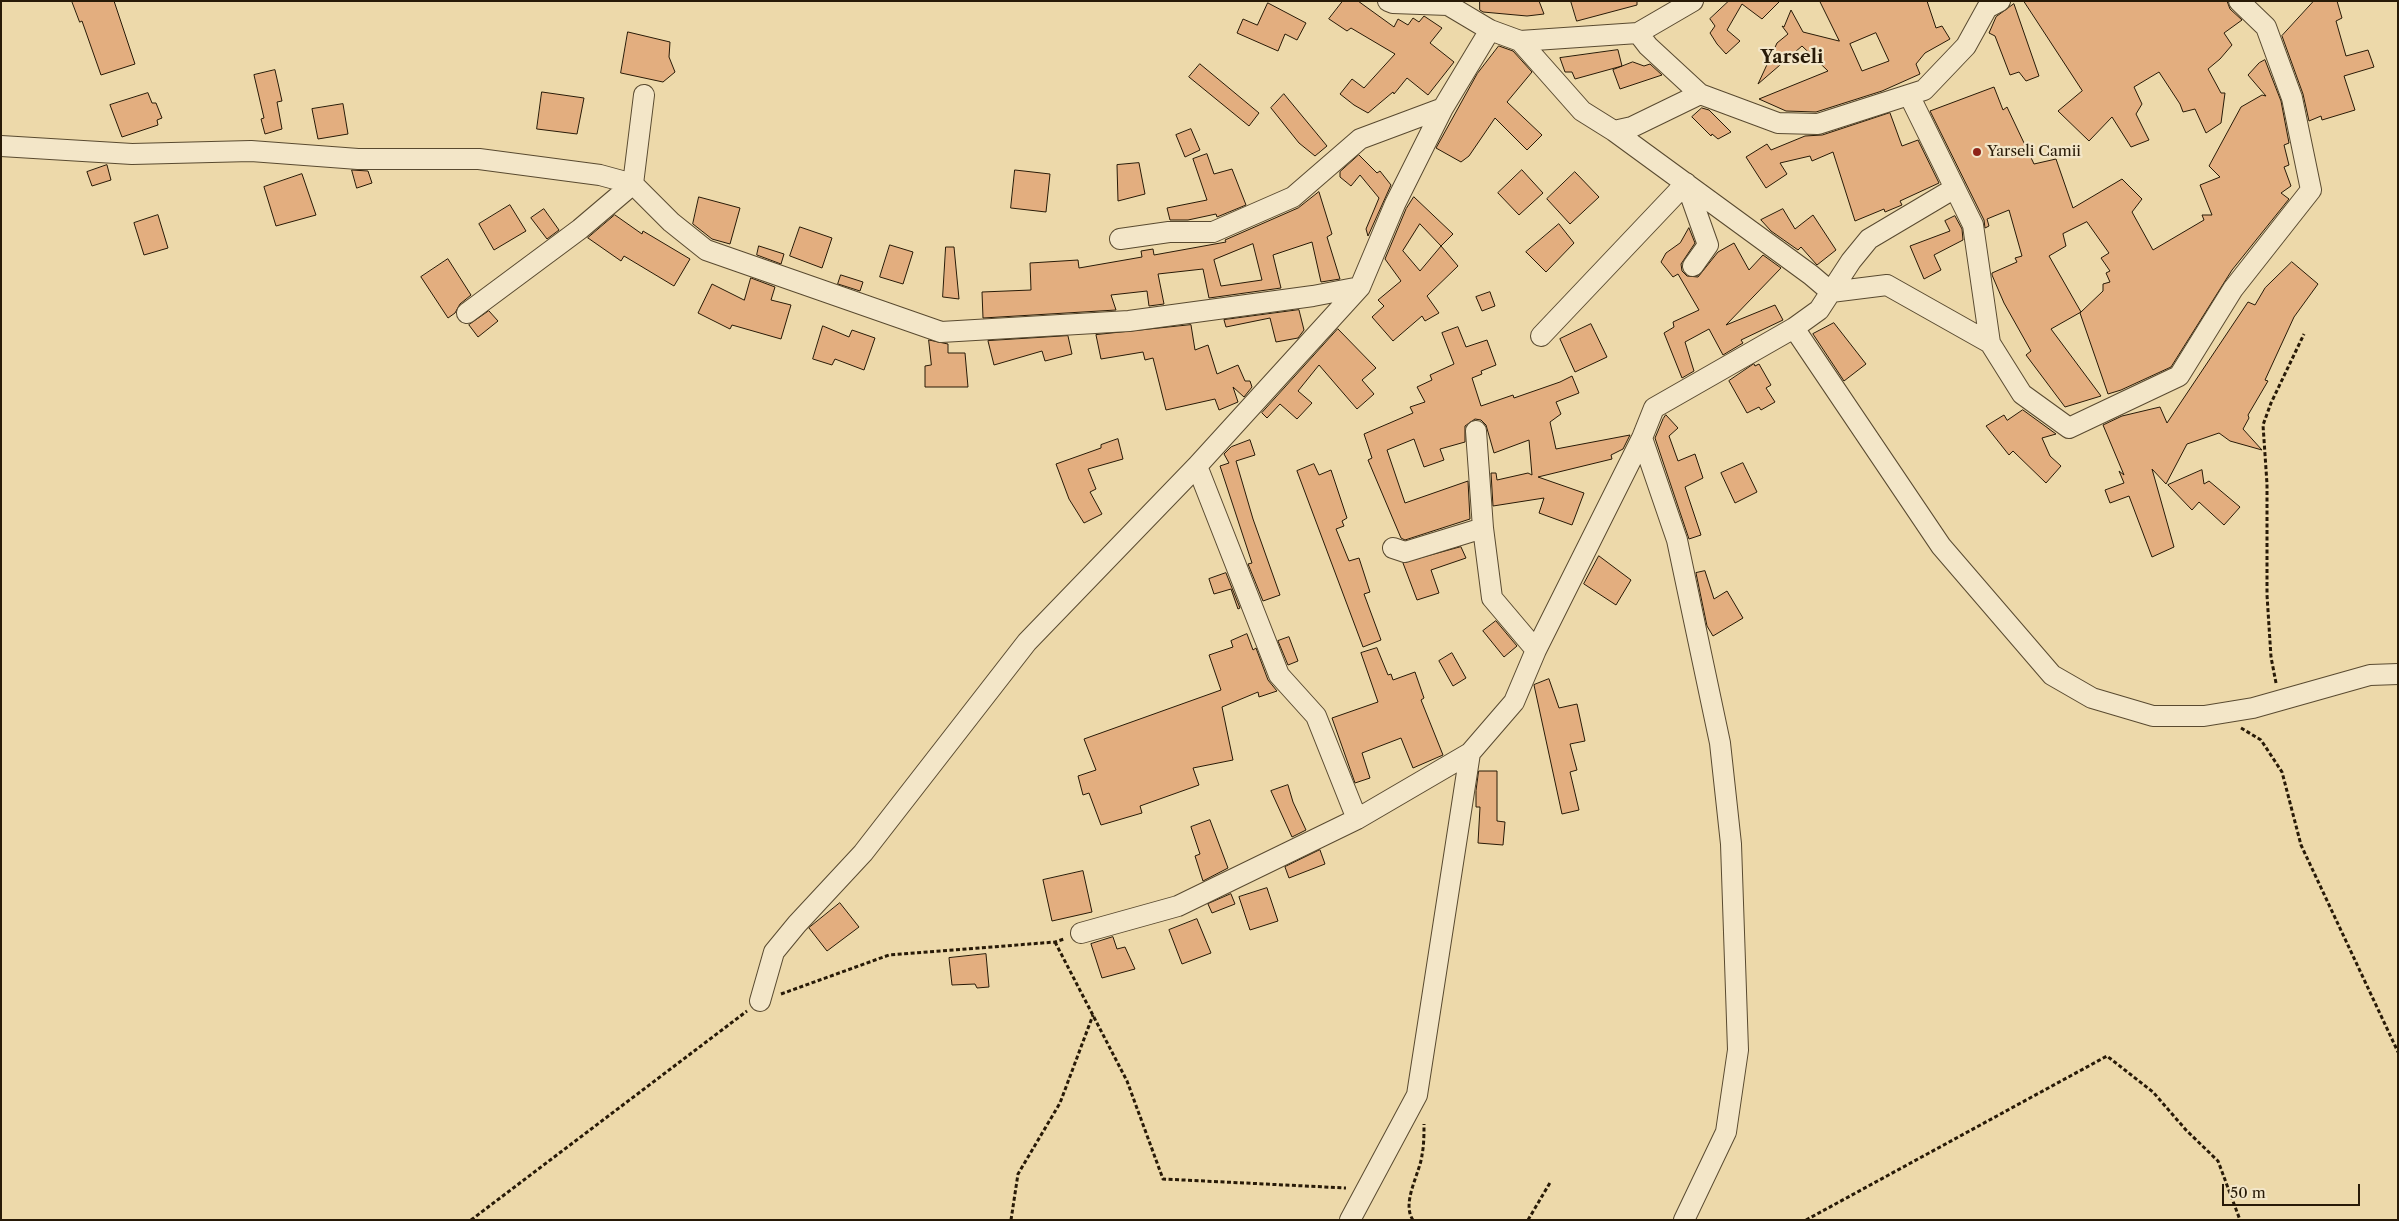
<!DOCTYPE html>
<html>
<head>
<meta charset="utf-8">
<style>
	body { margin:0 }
	#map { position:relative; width:2399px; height:1221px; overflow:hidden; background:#edd9aa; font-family:"Libre Caslon Text",serif }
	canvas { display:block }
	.frame { position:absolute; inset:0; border:2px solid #281a07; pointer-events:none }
	.scale { position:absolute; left:2222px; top:1184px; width:138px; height:22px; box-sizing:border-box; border:2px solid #281a07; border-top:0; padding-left:6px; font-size:15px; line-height:18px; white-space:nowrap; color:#281a07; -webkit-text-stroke:4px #f3e6c8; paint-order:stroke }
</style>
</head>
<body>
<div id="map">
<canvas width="2399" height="1221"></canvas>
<div class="frame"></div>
<div class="scale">50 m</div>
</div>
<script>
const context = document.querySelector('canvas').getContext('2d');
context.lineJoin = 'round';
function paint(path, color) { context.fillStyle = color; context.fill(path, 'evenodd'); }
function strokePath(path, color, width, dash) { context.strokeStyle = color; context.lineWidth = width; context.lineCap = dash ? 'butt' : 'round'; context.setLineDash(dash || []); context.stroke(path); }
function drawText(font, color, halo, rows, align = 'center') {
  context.font = font + ' "Libre Caslon Text",serif'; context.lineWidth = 4.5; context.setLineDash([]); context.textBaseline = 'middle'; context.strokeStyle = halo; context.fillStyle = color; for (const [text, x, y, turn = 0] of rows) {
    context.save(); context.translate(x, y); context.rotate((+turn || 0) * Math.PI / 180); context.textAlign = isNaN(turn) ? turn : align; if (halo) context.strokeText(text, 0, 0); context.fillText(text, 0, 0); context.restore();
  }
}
const building = new Path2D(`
	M72,1H114L135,64L101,75L82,21L80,22Z
	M1343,1H1358L1394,27L1398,19L1408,25L1413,18L1419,22L1424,16L1442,28L1430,43L1454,62L1428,95L1407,78L1394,94L1393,92L1368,113L1354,105L1340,94L1352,79L1364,88L1395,54L1351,28L1347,31L1329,19Z
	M1480,1H1539L1544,14L1527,16L1483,12L1480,10Z
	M1571,1H1637V5L1577,21Z
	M1729,1H1780L1762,19L1742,4L1727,30L1740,41L1726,54L1717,44L1710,33L1715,26L1710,19Z
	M1820,1H1927L1936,28L1942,26L1950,39L1925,53L1916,64L1920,74L1882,91L1816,112L1786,111L1759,99L1828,71L1802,46L1758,84L1777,43L1788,34L1782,26L1784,27L1791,10L1803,32L1839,41ZM1876,33L1889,61L1862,71L1850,44Z
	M2024,1H2227L2230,9L2242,20L2224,33L2232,45L2220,59L2208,69L2221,93H2225L2221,123L2206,133L2195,109L2183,112L2180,104L2159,72L2134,87L2142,104L2136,114L2149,140L2131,147L2112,117L2089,141L2058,111L2082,91Z
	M2314,1H2337L2342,18L2336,21L2346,56L2368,50L2374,67L2344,76L2355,110L2322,120L2321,116L2309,121L2303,94L2282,36Z
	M1268,3L1306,23L1297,40L1285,34L1278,51L1237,33L1243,19L1257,25Z
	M2014,4L2039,76L2026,81L2019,72L2010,75L1995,36L1989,33L1996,17Z
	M628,32L670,42L669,57L675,72L663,82L621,73Z
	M1499,46L1513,51L1532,72L1507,102L1542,135L1527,150L1495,118L1469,156L1461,162L1436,148L1477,74Z
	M1618,50L1622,66L1575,79L1572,72H1565L1560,58Z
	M2265,60L2281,101L2289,143L2284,145L2289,165L2284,167L2291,186L2281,193L2289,199L2232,270L2171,367L2121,390L2108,394L2080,313L2081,312L2051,329L2101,396L2065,407L2026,355L2031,351L2004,303L1992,275V273L2017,262L2015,258L2022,256L2009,210L1987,219L1989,226L1985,228L1984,220L1930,111L1994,87L2003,110L2007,107L2034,164L2056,159L2073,208L2122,179L2142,199L2132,212L2153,250L2204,220L2202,215H2212L2200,185L2220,177L2209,166L2241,107L2262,95L2266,96L2248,75L2259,63ZM2087,222L2109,253L2101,258L2110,271L2106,273L2110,282L2103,284V291L2081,312L2049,256L2066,246L2063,234Z
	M1633,62L1644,66L1650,64L1662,75L1620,89L1613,70Z
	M1200,64L1259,113L1249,126L1189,77Z
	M275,70L282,101L277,102L282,129L265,134L261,119L264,118L254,75Z
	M542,92L584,98L577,134L537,129Z
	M148,93L152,103H156L162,118L157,120L158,125L122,137L110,105Z
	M1284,94L1327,146L1315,156L1299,143L1271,108Z
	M343,104L348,134L318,139L312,109Z
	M1702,108L1709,110L1731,132L1718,139L1712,134L1711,136L1692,117Z
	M1890,113L1902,146L1918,140L1939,183L1900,201L1902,205L1885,212L1884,209L1855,221L1833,152L1812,161L1810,156L1780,163L1787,174L1766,188L1746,157L1767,144L1771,150L1805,136L1822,135Z
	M1191,129L1200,150L1185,157L1176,135Z
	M1207,154L1214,174L1232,169L1246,205L1217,217L1216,214L1188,220H1170L1167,208L1207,200L1193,159Z
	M1359,155L1377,173L1380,171L1391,185L1368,236L1366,229L1379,198L1360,175L1351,186L1340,177V172Z
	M1139,163L1145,194L1118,201L1117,165Z
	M107,165L111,180L92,186L87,172Z
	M352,170L368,171L372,183L357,188Z
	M1015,170L1050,174L1046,212L1011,208Z
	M1522,170L1543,193L1519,215L1498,193Z
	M1575,172L1599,197L1570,224L1547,199Z
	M302,174L316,215L276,226L264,187Z
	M1319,192L1332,234L1327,237L1340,279L1321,282L1312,242L1273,255L1281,288L1209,298L1203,269L1158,274L1164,304L1149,306L1147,291L1111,295L1116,310L983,318L982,292L1031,290L1030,263L1078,260L1079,268L1142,257L1141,251L1153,249L1154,255L1226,242L1225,240L1298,208ZM1253,244L1262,280L1221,286L1214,260Z
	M699,197L740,208L730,244L712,239L693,224Z
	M1414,197L1453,234L1441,246L1458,266L1427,296L1439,313L1425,321L1422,316L1393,341L1372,317L1384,306L1378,300L1401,281L1385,259L1406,209ZM1420,224L1441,246L1420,271L1403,251Z
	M510,205L526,231L494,250L479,224Z
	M544,209L559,230L547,239L531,218Z
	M1783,209L1795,229L1813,215L1836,250L1817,265L1801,247L1798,250L1771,231L1761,220Z
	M158,215L168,248L144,255L134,223Z
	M615,215L642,234L643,231L690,259L674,286L624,256L621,261L588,238Z
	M1955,216L1962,229L1963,240L1934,255L1941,270L1924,279L1910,246L1950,231L1945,221Z
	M1559,224L1574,243L1546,272L1526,252Z
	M800,227L832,238L822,268L790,256Z
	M1689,228L1695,243L1681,264L1682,271L1687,276L1698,277L1718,252L1734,243L1749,270L1763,255L1781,268L1726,325L1775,305L1783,320L1741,340L1743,343L1723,355L1709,329L1685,342L1694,371L1682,378L1664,333L1674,327L1673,322L1699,310L1678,274L1673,277L1661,262L1666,253L1680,243Z
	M890,245L913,252L903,284L880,277Z
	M759,246L784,254L781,264L757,255Z
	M946,247H954L959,299L943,297Z
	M448,259L471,295L460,304L455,313L448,318L421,277Z
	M2292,262L2318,284L2294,317L2265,380L2268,381L2248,415L2249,418L2243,429L2262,450L2230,441L2219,433L2187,444L2166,484L2152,469L2174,547L2152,557L2129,496L2110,503L2105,490L2124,483L2119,471L2124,475L2103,425L2122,416L2160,407L2167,423L2248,302L2255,305L2265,288Z
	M841,275L863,282L860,291L838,284Z
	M751,278L775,287L771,300L791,305L781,339L732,325L730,329L698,313L712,284L744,300Z
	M1490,292L1495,306L1482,311L1476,297Z
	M1299,310L1304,330L1298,338L1276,342L1270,318L1226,327L1224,320Z
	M489,311L498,321L478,337L469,325Z
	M1834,323L1866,364L1844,381L1813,334Z
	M1591,324L1607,357L1575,372L1560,339Z
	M1191,325L1195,350L1208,345L1217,374L1238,365L1245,381H1250L1252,387L1244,397L1233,387L1238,402L1219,410L1215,399L1166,410L1153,358L1145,360L1143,352L1101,359L1096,335Z
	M823,326L849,337L852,330L875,338L864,370L835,359L832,365L813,359Z
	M1458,327L1466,347L1487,340L1496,365L1481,371L1482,374L1472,378L1481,406L1513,395L1514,398L1560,382L1572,376L1579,393L1556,402L1561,414L1550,422L1556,449L1630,435L1623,449L1611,455L1612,459L1538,477L1584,493L1572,525L1539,513L1544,498L1493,506L1491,473H1496L1497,480L1528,473L1532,475L1529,440L1494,453L1486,425L1481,420L1475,419L1465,426V442L1440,449L1444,460L1424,467L1414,439L1387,450L1405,503L1468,481L1470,519L1405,540L1401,538L1368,460L1372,458L1364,434L1413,413L1410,407L1425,402L1417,387L1432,380L1430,375L1454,364L1442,333Z
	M1338,329L1376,368L1362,380L1374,394L1357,409L1319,365L1298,391L1312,403L1297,419L1280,404L1267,418L1262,413Z
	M1068,336L1072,354L1045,361L1042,351L994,365L988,341Z
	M929,340L948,344V353H965L968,387H925V366L931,365Z
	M1754,364L1755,366L1759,364L1771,385L1766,388L1775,402L1761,410L1759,407L1747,413L1729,381Z
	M2023,410L2056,434L2042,438L2050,456L2061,466L2046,483L2013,451L2009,455L1986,426L2004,415L2007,420Z
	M1666,415L1678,428L1669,436L1678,461L1695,454L1703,478L1685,487L1701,535L1689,539L1655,438L1663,419Z
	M1118,439L1123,459L1088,469L1096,489L1090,492L1102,514L1084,523L1069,499L1056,464L1101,448V445Z
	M1250,440L1255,455L1236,461L1253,519L1280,595L1263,601L1248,564L1252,563L1220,466L1229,463L1224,454L1231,447Z
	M1743,463L1757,492L1735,503L1721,473Z
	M1314,464L1319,475L1331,470L1347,518L1342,521L1344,526L1336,529L1349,561L1359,558L1370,592L1364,594L1381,640L1363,647L1297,471Z
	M2202,470L2204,484L2209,481L2240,507L2224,525L2199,502L2192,510L2168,485Z
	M1461,547L1466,558L1431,570L1439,593L1417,600L1403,563Z
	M1599,556L1631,580L1616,605L1584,584Z
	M1705,571L1714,599L1727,591L1743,618L1713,636L1707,626L1696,573Z
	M1226,573L1240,608L1238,609L1231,589L1214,594L1209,579Z
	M1496,621L1517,646L1504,657L1483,631Z
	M1247,634L1253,650L1256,648L1268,680L1277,691L1259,697L1258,692L1222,707L1233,760L1193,768L1199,785L1140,806L1142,813L1101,825L1089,793L1083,795L1078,776L1096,770L1084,739L1221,690L1209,655L1233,647L1231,641Z
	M1289,637L1298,661L1288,665L1278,641Z
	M1377,648L1388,675L1391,674L1393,680L1415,672L1424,698L1421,700L1443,755L1413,768L1401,738L1362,753L1370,778L1355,783L1332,718L1378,702L1361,653Z
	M1452,653L1466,678L1453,686L1439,661Z
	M1549,679L1559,708L1577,704L1585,741L1570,744L1577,770L1570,772L1579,810L1562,814L1534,685Z
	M1479,771H1497V821L1505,822L1503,845L1478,843L1480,807H1476V791Z
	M1288,785L1293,802L1306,830L1292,837L1271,791Z
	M1210,820L1228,868L1203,881L1195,856L1200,854L1191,827Z
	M1320,850L1325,864L1289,878L1285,867Z
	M1083,871L1092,912L1052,921L1043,880Z
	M1267,888L1278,921L1250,930L1239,897Z
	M1231,894L1235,904L1212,913L1208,904Z
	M840,903L859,927L827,951L809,928Z
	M1197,919L1211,953L1182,964L1169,930Z
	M1113,937L1117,949L1125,947L1135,969L1102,978L1091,944Z
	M986,954L989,987L977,988L975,984L952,985L949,958Z`);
paint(building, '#e3ae7f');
strokePath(building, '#281a07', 1);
const minor = new Path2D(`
	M1388,1L1393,3L1448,5L1490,30L1520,41L1638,33L1693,1
	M1638,33L1648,46L1700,94L1778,123L1818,124L1924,90L1966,46L1987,8L2000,1
	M1520,41L1582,111L1614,131L1811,275L1831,292L1887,285L1990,343L2022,394L2069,428L2179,376L2233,289L2311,190L2292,98L2266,27L2239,1
	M1909,95L1973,225L1990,343
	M1614,131L1632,127L1700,94
	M1,146L132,154L251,151L358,159H479L600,175L633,184L671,222L706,250L941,332L1129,321L1313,296L1360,287
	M1686,183L1708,245L1693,266
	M1120,239L1169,232H1213L1293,197L1360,139L1443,108
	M467,313L580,229L633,184L644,95
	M1794,328L1941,546L2052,675L2092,698L2153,716H2204L2253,708L2370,675L2398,674
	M1541,336L1686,183
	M1476,431L1483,528L1492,598L1536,650
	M1642,438L1677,540L1720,743L1731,844L1738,1050L1726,1132L1684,1220
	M1197,466L1279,675L1316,716L1357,819
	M1393,548L1405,552L1483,528
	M1081,933L1178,906L1357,819L1470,753L1514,702L1536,650L1642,438L1654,408L1794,328L1819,310L1851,261L1869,239L1955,188
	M760,1001L774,952L797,924L863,853L1027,642L1197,466L1360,287L1395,204L1443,108L1490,30
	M1350,1220L1417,1095L1470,753`);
strokePath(minor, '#594a30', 22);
strokePath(new Path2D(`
	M2276,683L2271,657L2267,595V484L2263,425L2271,403L2304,334
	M2241,728L2261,740L2282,772L2301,845L2398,1052
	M1055,942L1127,1081L1163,1179L1346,1188
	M781,994L889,955L1055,942L1064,939
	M471,1220L747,1011
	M1011,1220L1018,1174L1060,1103L1093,1015
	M1413,1220C1401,1203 1420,1173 1422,1155C1424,1145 1424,1134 1424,1124
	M1528,1220L1551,1181
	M1806,1220L2107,1056L2153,1092L2186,1130L2218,1161L2240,1220`), '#281a07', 3, [4, 2.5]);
strokePath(minor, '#f3e6c8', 20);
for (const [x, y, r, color] of [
	[1977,152,5,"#8f2418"]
]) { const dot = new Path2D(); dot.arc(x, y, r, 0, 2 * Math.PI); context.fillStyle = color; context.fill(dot); strokePath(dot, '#f3e6c8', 2); }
drawText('15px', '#281a07', '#f3e6c8', [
	["Yarseli Camii",1987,152]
], 'left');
drawText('bold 18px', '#281a07', '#f3e6c8', [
	["Yarseli",1792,58]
]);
</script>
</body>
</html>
